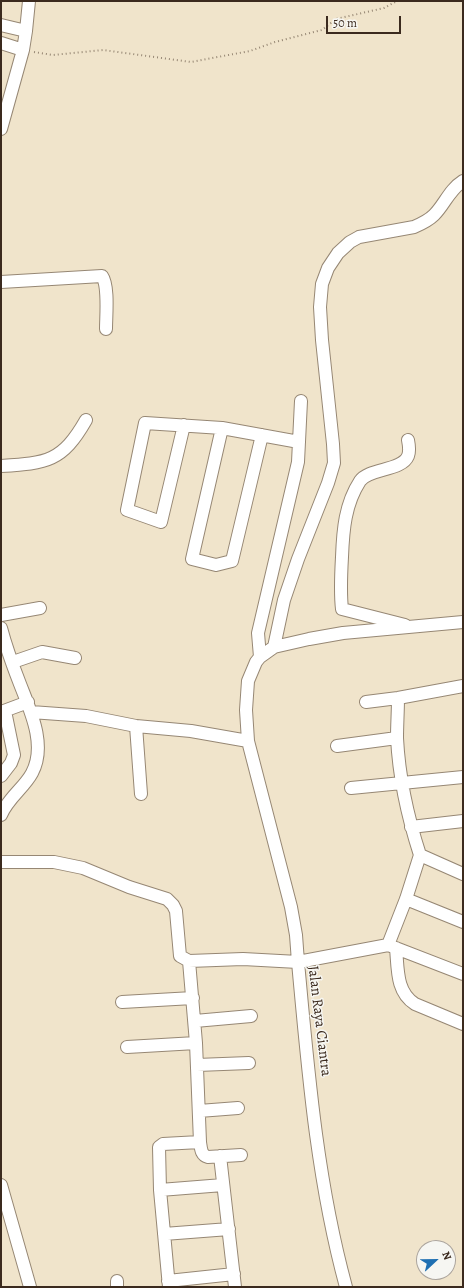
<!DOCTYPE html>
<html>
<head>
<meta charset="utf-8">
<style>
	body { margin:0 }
	#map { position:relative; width:464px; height:1288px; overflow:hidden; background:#f0e4cb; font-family:Alegreya,serif }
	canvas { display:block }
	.frame { position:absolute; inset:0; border:2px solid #3b2a1e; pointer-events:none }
	.north { position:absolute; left:416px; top:1240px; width:40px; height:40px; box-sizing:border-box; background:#f6f6f2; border:1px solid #aba49d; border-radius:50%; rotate:68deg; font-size:11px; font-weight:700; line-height:16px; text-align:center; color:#3b2a1e }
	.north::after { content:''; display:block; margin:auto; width:14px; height:18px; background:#1f6fb2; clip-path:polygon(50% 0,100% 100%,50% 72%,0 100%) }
	.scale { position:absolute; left:326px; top:16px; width:75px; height:18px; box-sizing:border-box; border:2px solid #3b2a1e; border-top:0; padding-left:5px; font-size:12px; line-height:14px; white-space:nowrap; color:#3b2a1e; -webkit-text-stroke:3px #f6f6f2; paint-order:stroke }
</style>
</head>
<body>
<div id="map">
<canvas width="464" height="1288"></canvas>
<div class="frame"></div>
<div class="north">N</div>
<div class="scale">50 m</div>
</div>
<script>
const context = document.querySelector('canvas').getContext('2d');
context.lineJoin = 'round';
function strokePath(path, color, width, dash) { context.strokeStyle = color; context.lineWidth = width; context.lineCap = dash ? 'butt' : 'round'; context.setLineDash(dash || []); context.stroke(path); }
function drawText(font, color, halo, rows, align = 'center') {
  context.font = font + ' Alegreya,serif'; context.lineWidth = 3; context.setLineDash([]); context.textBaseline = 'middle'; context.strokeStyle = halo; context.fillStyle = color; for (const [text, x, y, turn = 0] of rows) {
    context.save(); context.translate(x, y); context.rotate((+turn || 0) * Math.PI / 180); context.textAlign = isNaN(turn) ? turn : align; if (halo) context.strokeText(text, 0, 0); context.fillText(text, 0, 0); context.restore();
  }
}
const minor = new Path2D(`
	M1,25L26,31
	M1,43L23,50
	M1,129L23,50L26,31L29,1
	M1,282L102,276C109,286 106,316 106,329
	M184,425L161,522L127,510L145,423L222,428L299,442
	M222,428L192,559L216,565L232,561L262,435
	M1,466C47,463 62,462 86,420
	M1,615L40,608
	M463,622L343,633L309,639L274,647L260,657L256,662L248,681L246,710L248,741L291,907L296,935L298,962L388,945L463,974
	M405,625L342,609C340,592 341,575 342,557C343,530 345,504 360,481C369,468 402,471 408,456C410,451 409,445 408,440
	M1,628C6,647 13,666 20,684C30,710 47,745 32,773C24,788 8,798 1,815
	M274,647L284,600L298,559L328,483L334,463L333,444L322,340L320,307L322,284L328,268L338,253L350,242L359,237L414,227C421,224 428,221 434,215C445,204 449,190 463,181
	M260,657L258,633L298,462L301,401
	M13,662L42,652L75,658
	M398,698C398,711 397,725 397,738C399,777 408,818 420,855L463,874
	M366,702L398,698L463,686
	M1,712L28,702
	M31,712L86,716L136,726L191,731L248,741
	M136,726L141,794
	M337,746L397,738
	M1,776L11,763L14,755L5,711
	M351,788L463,777
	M411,827L463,821
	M1,862H54L83,868L129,887L167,899L173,905L176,911L180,956L189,961L243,959L298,962C308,1071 317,1181 346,1287
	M406,899L463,922
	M388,945L406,899L420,855
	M396,948C398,969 396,992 415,1004L463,1024
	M189,961L196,1043L200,1142C201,1149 201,1155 208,1157L241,1155
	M122,1002L193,998
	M195,1021L251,1016
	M127,1047L196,1043
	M197,1065L249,1063
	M199,1111L238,1108
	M220,1156L235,1287
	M1,1185L30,1287
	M160,1190L223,1185
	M164,1234L229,1229
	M117,1281V1287
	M168,1281L234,1274
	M169,1287L160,1190L159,1147L163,1144L200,1142`);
strokePath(minor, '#968774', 14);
strokePath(new Path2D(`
	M34,52L53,55L103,50L191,62L250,51L275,42L322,30L336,19L384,8L397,1`), '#968774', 2, [1, 3]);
strokePath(minor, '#fff', 12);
drawText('15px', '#3b2a1e', '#f6f6f2', [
	["Jalan Raya Ciantra",319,1021,83]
]);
</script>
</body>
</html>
